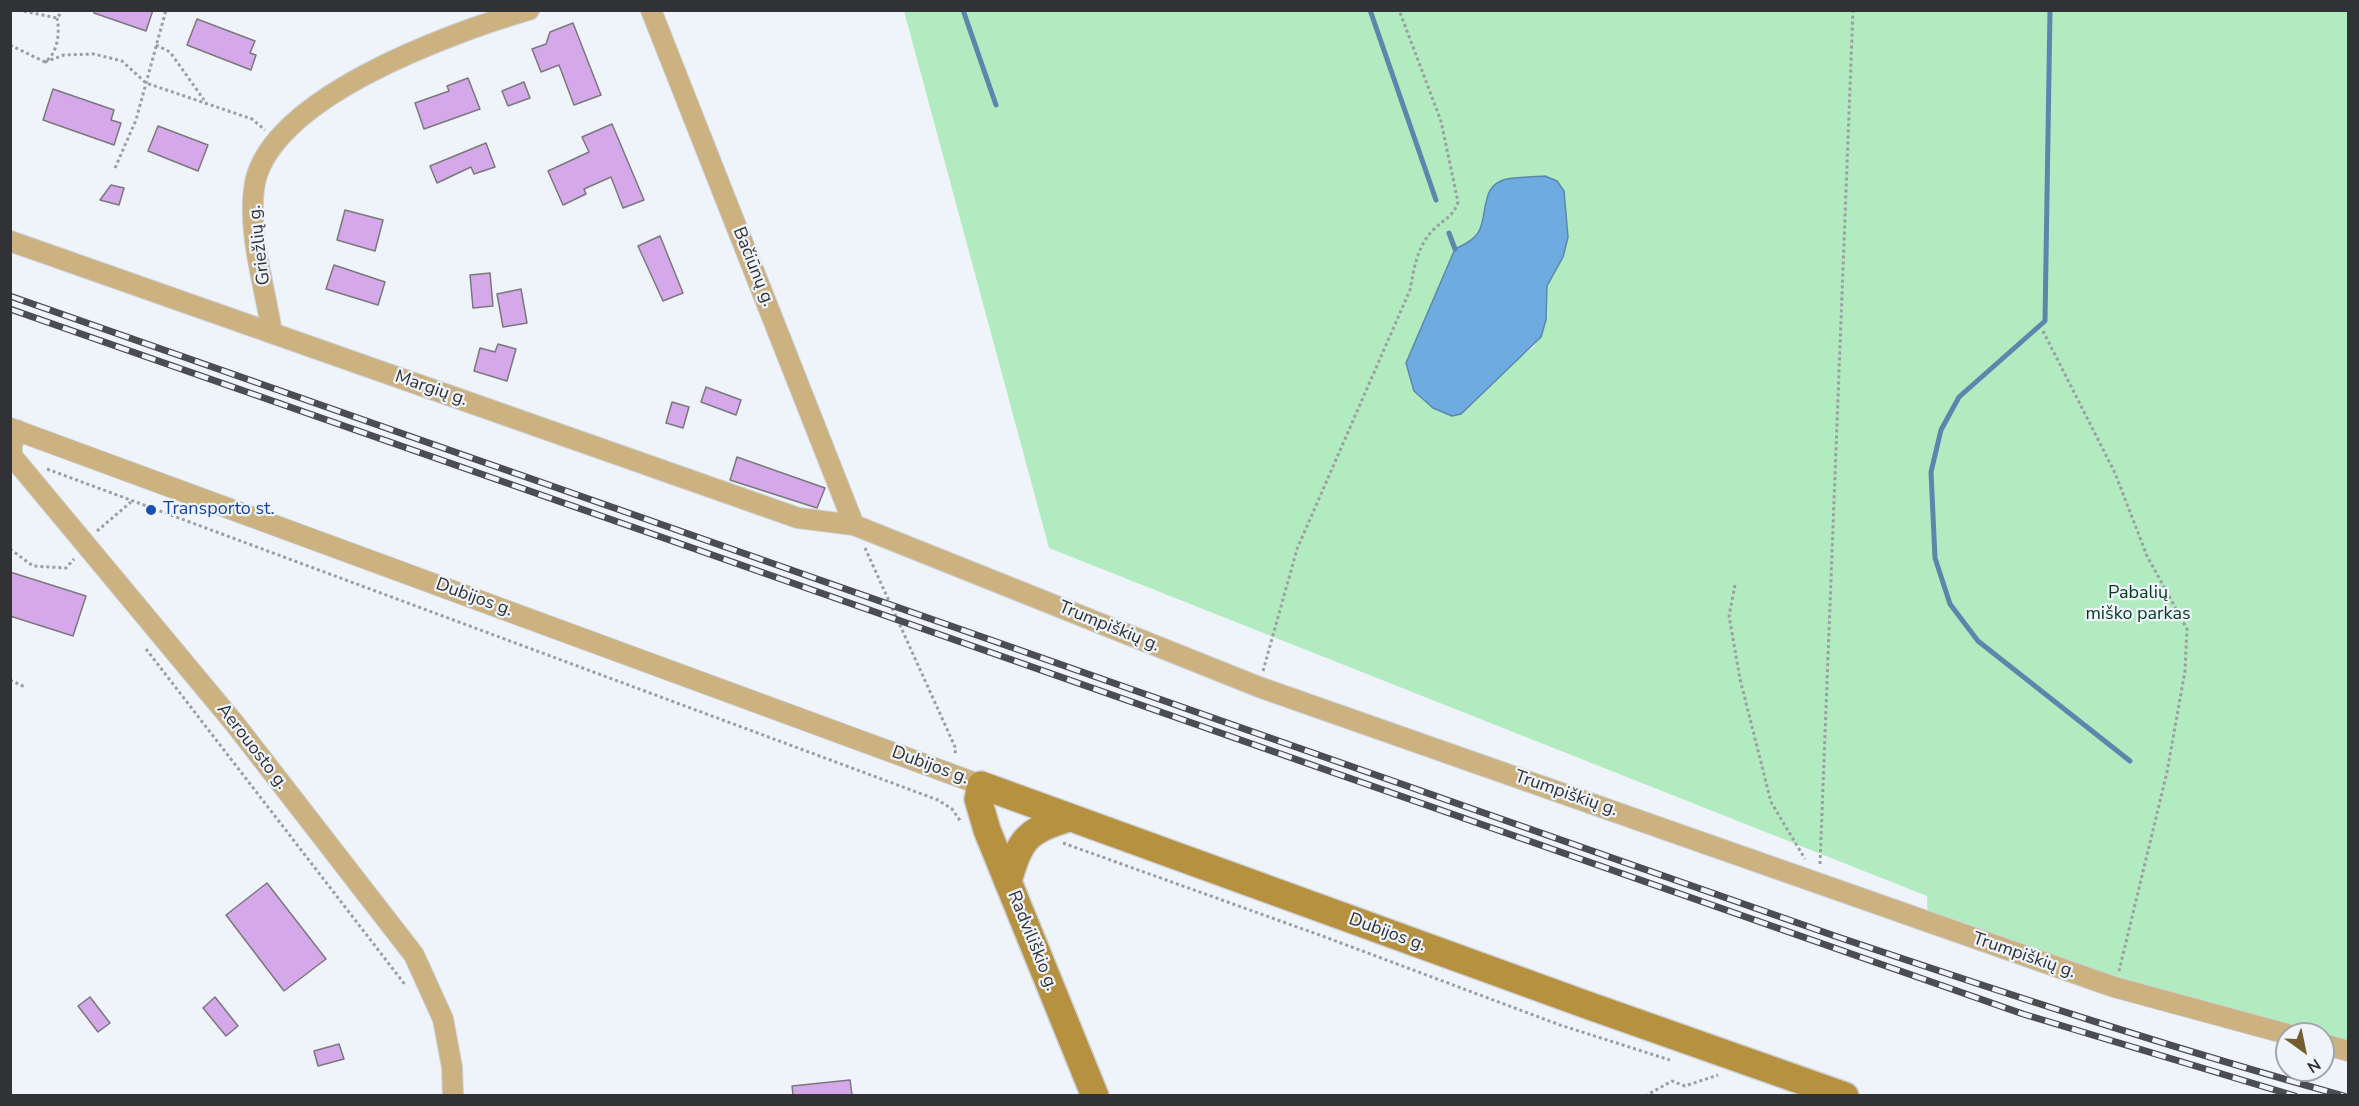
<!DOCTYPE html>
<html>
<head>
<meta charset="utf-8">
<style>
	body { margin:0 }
	#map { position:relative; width:2359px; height:1106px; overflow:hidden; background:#eff4fa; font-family:"Nunito Sans",sans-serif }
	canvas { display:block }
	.frame { position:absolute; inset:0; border:12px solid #303235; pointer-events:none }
	.north { position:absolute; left:2275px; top:1022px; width:60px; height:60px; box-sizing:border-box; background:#eff4fa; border:2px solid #a3a6ab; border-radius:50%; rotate:147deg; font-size:16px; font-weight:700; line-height:24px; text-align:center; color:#303235 }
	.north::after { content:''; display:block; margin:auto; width:21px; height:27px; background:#755e2e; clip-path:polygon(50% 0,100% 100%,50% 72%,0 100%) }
</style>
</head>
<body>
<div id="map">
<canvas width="2359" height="1106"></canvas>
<div class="frame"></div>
<div class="north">N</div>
</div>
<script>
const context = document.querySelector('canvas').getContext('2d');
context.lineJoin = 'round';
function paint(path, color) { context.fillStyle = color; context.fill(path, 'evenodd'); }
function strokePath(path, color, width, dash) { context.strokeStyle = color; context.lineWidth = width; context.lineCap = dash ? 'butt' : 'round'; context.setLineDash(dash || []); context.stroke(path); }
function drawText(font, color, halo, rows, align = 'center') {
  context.font = font + ' "Nunito Sans",sans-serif'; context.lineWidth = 4.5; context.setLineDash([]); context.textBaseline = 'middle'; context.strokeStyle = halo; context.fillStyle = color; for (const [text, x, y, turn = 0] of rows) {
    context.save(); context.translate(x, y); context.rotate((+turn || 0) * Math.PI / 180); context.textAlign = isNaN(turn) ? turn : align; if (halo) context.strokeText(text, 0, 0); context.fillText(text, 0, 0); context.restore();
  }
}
paint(new Path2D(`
	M904,11H2348V1051L2323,1044V1034H2287L1928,923L1927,896L1049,548ZM1506,179L1563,257L1547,286L1546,320L1534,347L1512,363L1455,249C1464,245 1473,241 1479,232C1493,210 1473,195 1506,179Z`), '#b1ebbf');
const water = new Path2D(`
	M1545,176L1557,181L1564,191L1568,237L1563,257L1547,286L1546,320L1541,337L1461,414L1452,416L1433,408L1414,391L1406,363L1455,249C1465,244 1476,239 1480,229C1488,209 1481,185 1507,179C1519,177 1533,177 1545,176Z`);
paint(water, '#6dabe0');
strokePath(water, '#5b87ad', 1.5);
strokePath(new Path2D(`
	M963,10L996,105
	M1370,10L1436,200
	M2050,10L2045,321L1959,397L1941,430L1931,472L1935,558L1950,604L1978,641L2130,761
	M1449,233L1455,249`), '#5b87ad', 5);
const building = new Path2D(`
	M94,10H153L146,31L94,13Z
	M197,19L255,41L250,53L256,55L251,70L187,45Z
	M573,23L601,95L574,105L559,65L541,72L532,49L546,44L550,32Z
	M468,78L480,109L424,129L415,103L449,91L447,86Z
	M524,82L530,98L508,106L502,91Z
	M53,89L114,110L111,120L121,123L114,145L43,120Z
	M612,124L644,200L623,208L611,177L584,189L586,194L563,205L548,171L589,152L582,137Z
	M158,126L208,145L198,171L148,151Z
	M486,143L495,167L474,174L471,167L437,183L430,166Z
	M111,185L124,188L119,205L100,200Z
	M345,210L383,220L375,251L337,240Z
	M660,236L683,293L663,301L638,246Z
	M334,265L385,282L378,305L326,289Z
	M490,273L493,306L473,308L470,275Z
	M521,289L527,323L503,327L497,294Z
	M498,344L516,349L507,381L474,371L480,348L495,352Z
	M706,387L741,400L736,415L701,402Z
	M672,402L689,407L683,428L666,423Z
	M737,457L825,488L817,508L730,480Z
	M10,572L86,596L73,636L10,616Z
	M267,883L326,959L284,991L226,915Z
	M90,997L110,1023L98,1032L78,1006Z
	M215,997L238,1026L226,1036L203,1008Z
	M339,1044L344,1059L318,1066L314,1051Z
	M850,1080L852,1095H793L792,1086Z`);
paint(building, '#d5a9e9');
strokePath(building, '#7b777d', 1.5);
const street = new Path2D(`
	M651,10L854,525
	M10,241L798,518L854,525L1259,687L2114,987L2287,1034
	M272,333C265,287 248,235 254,189C264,99 453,32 529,10
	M10,428L981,785
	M17,430L12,445V456L235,724L414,955L443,1019L452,1067L453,1096
	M2323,1044L2348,1051`);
const secondary = new Path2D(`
	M1008,882C1019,840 1027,830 1069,818
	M1095,1096L987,830L978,799L981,785L1587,1005L1845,1096`);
strokePath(street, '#cdd1d7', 22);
strokePath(secondary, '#cdd1d7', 30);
strokePath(new Path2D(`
	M18,10L57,18L63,10
	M10,45L45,62C58,53 60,32 57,18
	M156,45L170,52L204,100
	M45,62L64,55L94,54L122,61L146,83L252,119L265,130
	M115,168L136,120L166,10
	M2043,331L2115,473L2147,556L2187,629L2185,671L2167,772L2119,971
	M47,469L938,800L952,809L961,822
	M97,531L131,502
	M865,548L956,749L954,756
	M10,549L33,566L66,568L74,559
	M1735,585L1729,616L1740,679L1771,802L1805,859
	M146,649L406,986
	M1263,671L1297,549L1410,290C1414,268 1417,247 1433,230C1444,219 1453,217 1458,202L1441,121L1399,10
	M10,680L25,687
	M1063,843L1325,937L1560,1025L1670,1060
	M1820,864L1853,10
	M1645,1096L1672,1081L1685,1086L1718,1075`), '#9b9fa3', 3, [3, 3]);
strokePath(street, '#cbb280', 20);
strokePath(secondary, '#b6913f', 27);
const rail = new Path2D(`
	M10,296L1832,935C2001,992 2171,1048 2344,1096
	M10,309L2023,1014L2295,1096`);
strokePath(rail, '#4b4e51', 7);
strokePath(rail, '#eff4fa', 4.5, [14]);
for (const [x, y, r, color] of [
	[151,510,6,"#1a4fb4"]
]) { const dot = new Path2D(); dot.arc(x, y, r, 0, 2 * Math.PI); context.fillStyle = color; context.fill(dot); strokePath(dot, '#eff4fa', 2); }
drawText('18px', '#303235', '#eff4fa', [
	["Griežlių g.",260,245,-97],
	["Bačiūnų g.",753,267,68],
	["Margių g.",431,389,19],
	["Dubijos g.",474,598,20],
	["Trumpiškių g.",1109,627,22],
	["Aerouosto g.",252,747,52],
	["Dubijos g.",930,766,20],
	["Trumpiškių g.",1566,794,19],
	["Dubijos g.",1387,933,20],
	["Radviliškio g.",1032,941,68],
	["Trumpiškių g.",2024,956,19]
]);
drawText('18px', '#164399', '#eff4fa', [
	["Transporto st.",163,510]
], 'left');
drawText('18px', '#033b1b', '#eff4fa', [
	["Pabalių",2138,594],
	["miško parkas",2138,615]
]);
</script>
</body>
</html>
